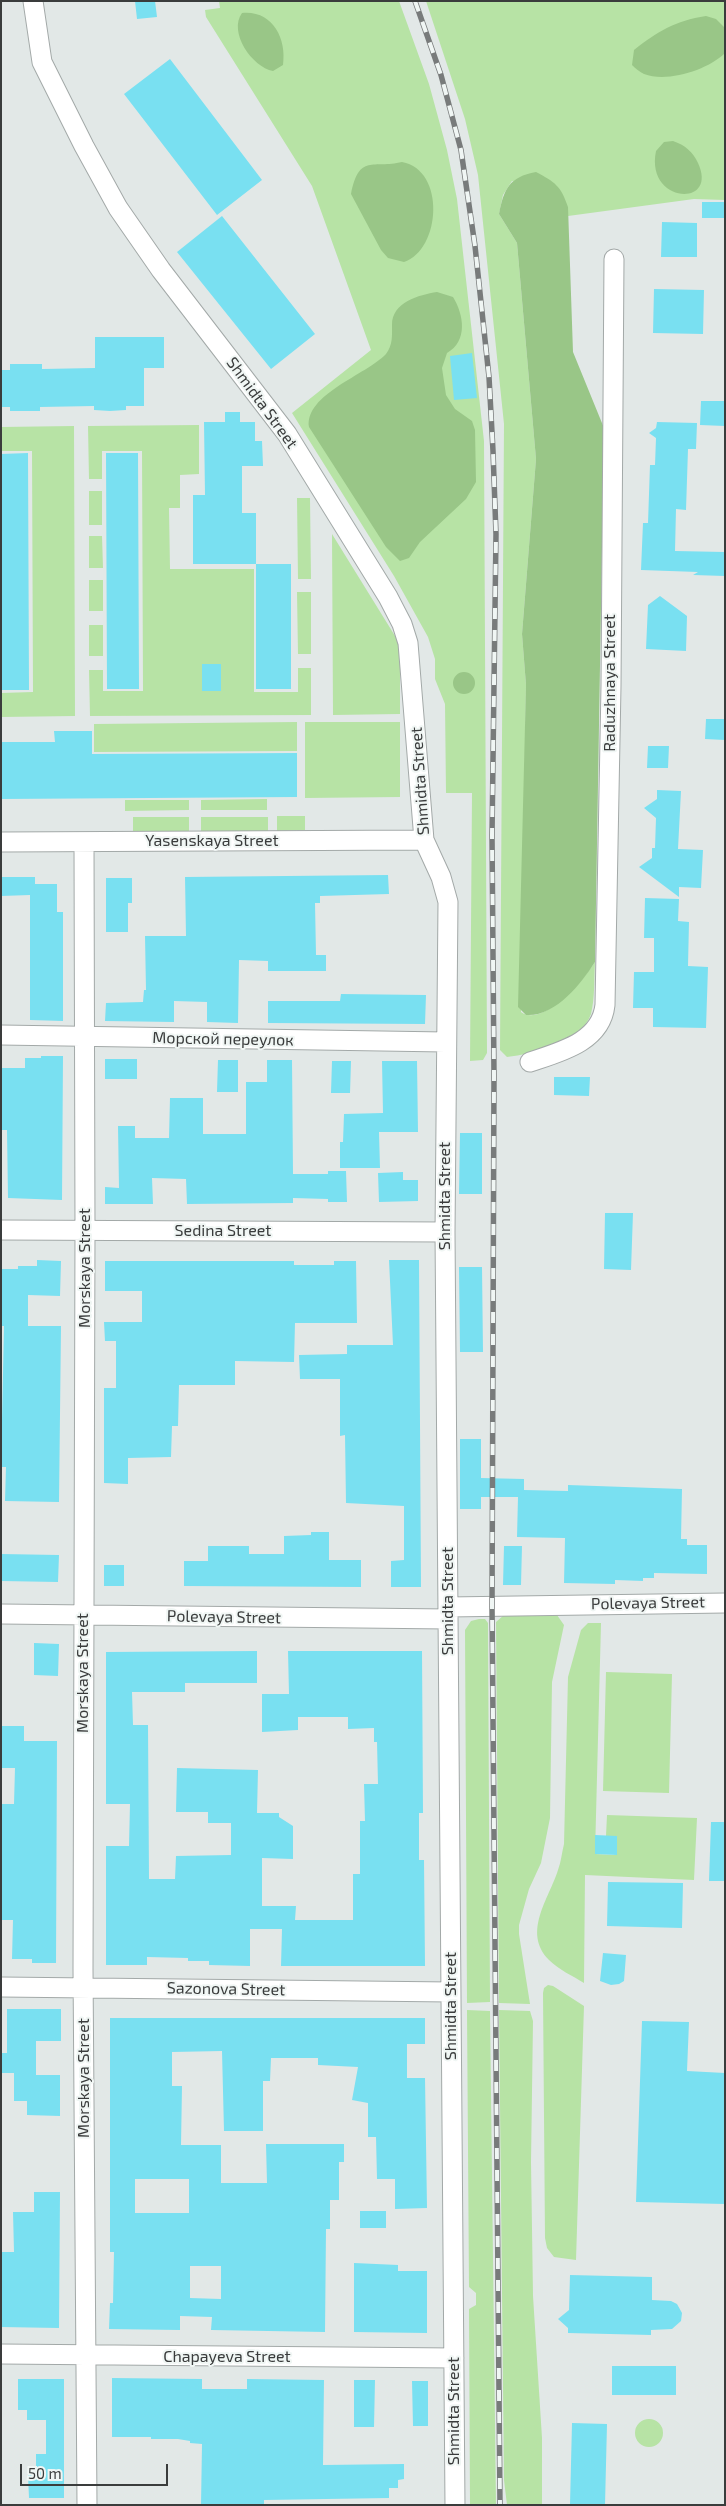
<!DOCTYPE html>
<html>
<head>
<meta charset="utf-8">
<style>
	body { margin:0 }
	#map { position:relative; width:726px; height:2506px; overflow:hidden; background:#e2e8e7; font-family:"Exo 2",sans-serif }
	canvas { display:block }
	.frame { position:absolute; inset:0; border:2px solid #3a3c3c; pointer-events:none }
	.scale { position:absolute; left:20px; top:2464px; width:148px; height:22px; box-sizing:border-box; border:2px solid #3a3c3c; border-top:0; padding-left:6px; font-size:15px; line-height:18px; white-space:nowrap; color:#3a3c3c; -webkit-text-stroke:4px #f0f6f4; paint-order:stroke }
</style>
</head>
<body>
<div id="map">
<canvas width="726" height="2506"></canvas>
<div class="frame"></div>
<div class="scale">50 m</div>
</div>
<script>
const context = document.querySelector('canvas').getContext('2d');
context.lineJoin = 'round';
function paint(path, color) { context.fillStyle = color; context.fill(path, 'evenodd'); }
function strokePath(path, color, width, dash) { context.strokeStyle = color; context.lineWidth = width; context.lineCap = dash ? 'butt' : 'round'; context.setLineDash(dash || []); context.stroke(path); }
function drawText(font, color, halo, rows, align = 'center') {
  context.font = font + ' "Exo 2",sans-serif'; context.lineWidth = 4; context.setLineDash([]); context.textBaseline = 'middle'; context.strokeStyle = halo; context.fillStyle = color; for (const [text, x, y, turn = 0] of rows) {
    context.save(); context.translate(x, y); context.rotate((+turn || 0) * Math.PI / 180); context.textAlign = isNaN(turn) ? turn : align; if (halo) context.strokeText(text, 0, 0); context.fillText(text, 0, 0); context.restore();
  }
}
paint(new Path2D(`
	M219,1H399L429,84L447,150L457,199L484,441L487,1053L483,1060L470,1061L472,793H446L445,704L435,679V659L428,637L394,576L292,413L371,350L312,186L206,17L205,10L220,8Z
	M426,1H725V200L694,199L568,216V207L512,181L503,195L499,214L517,243L536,459L522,634L526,685L521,1012C543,1028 584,979 595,962C594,979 595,998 591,1014C582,1042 533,1054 507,1057L500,1050L504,424L478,175L465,119Z
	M199,425V474L180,475V508H169L170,569H254V692H298V668H311V715L90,716L89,670H103V691H143L142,451H102V479H89L88,426Z
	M74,426L75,716L1,717V693L33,692L32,451H1V427Z
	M89,491H102V525H89Z
	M297,498H310L311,579H298Z
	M332,534L400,644V714L333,715Z
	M89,536H102L103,568H89Z
	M89,580H103V611H89Z
	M297,592H311V654H298Z
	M89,625H103V656H89Z
	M297,722V751L94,752V724Z
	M305,722H400V797L305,798Z
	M267,799V810H201V800Z
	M125,800H189V810L125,811Z
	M277,816H305V830L277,831Z
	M133,817H189V831L133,832Z
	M201,817H268V831H201Z
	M504,1615H557L564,1625L552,1682L550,1818L541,1863L529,1889L519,1925V1934L530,2004L499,2003L496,1622Z
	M479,1619H485L488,1623L490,2002L467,2003L465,1630L471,1621Z
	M588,1623H601L595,1854L616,1855L606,1836L607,1815L697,1818L694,1880L585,1875L584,1983C573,1976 559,1970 549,1960C522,1932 549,1899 558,1870C561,1862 562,1852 564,1844L568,1677L581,1630Z
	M606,1672L672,1674L669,1793L603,1791Z
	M548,1985L553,1986L584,2006L576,2260L554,2257L547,2248L545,2238L543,1993L544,1988Z
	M467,2010L490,2011L496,2505H470L469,2309L476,2305V2293L469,2287Z
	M499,2010L530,2011L533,2021L531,2162L533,2296L542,2438V2505H507L504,2480Z
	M635 2433a14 14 0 1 1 28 0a14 14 0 1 1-28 0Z`), '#b7e3a5');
paint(new Path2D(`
	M242,13C272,10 287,38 283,65L273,71C252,67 228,32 242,13Z
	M706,16L716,19L725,28V53C708,70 667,83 644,74C640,72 635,68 632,65L634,50C658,31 675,21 706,16Z
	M673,141C685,145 693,152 698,163C719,208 645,204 656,151L664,142Z
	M402,162C446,170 441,250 404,262L388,258L381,250L351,194C359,153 373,169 402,162Z
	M536,172C555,182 561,186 568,207L573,352L604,428L595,962C581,984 555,1017 526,1015L518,1007L526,685L522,634L536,459L517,243L499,214C504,189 509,177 536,172Z
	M437,292L453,297C464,315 468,341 447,353L442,368L446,395L455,409L472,421L475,430L476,482L466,499L420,542L409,558L400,561L386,547L309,427C305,394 366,375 386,354C393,345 392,335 392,325C392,302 419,295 437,292Z
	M453 683a11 11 0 1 1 22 0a11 11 0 1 1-22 0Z`), '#99c687');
paint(new Path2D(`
	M135,1H155L157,17L137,19Z
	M170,59L262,180L217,215L124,94Z
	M702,202H725V218H702Z
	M222,216L315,334L271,369L177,252Z
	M662,222L697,223V257H661Z
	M654,289L704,290L703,334L653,333Z
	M95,337H164V368H144V406H126V410L110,411L94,410V406L40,407V411H10V407H1V370H10V364H42V369L95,368Z
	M472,353L477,398L454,400L450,356Z
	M701,401H725V426L700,425Z
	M225,412H240V422H255V441H262L263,466H242V513H256V564H291V689H256V564H193V495H205L204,422H225Z
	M657,422L697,423L696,449H688L686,510L676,509L675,551L725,552V576L693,575L698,572L641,570L643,523H648L650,465H655L656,438L649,433L656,428Z
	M28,453L29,690H1V454Z
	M106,453H138L139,689H107Z
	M660,596L687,616L686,651L646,649L648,605Z
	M202,664H221V691H202Z
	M706,719H725V740L705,739Z
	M54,731H92V754L297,753V797L1,799V742H55Z
	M648,746H669L668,768H647Z
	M657,790L681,791L678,849L703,850L701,888L679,887V897L639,867L652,858V848H655L656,818L644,808L657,799Z
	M388,875L389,894L320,896V903H315L316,955H326V971H268V961L239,960L238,1023L207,1022V1002L174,1001V1022L105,1021L106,1003L143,1002L144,990H146L145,936H186L185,877Z
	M1,877H35V884H57V912H63V1021L30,1020V895L1,896Z
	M106,878H132V903H128V932H106Z
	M645,898L679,899L678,921L689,922L688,966L708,967L706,1028L653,1027V1008H633L634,972H654V938H644Z
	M341,994L426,995L425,1024L268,1023V1001H340Z
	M41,1056H63L62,1200L8,1198L7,1130H1V1068H25V1058H41Z
	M105,1059H137V1079H105Z
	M218,1060H238V1092H217Z
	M267,1060H292L293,1174H328V1171H346L347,1202H328V1199L293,1198V1203L187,1204L186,1179L152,1178L153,1204H105V1187L119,1188L118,1126H135V1138H169L170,1098H203V1134H246V1082H267Z
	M332,1061H351L350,1093H331Z
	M382,1061H417L418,1132H379L380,1168H340V1142H343L344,1114L383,1113Z
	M554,1077H590L589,1096L554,1095Z
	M460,1133H482V1194H459Z
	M403,1172V1180H418V1201L379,1202L378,1173Z
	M605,1213H633L631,1270L604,1269Z
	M37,1260L61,1261L60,1296L28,1295V1326H61L59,1502L5,1501L6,1467H1L4,1326H1V1269H18V1266H37Z
	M389,1260H419L421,1587H391V1561L404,1560V1506L346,1503L345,1435L340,1436V1379H300L299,1355L347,1354V1345H393Z
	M105,1261H294V1265H334V1261H356L357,1323H295L294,1362L235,1361V1385H179L178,1426H172L171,1457L128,1458V1484L104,1483V1388H116V1341H105L104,1322H142V1291H105Z
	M459,1267H482L483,1352H460Z
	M460,1439H481V1478L524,1479V1490L568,1491V1485L682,1489L681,1539H687V1545H707V1574L654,1573V1578H643V1581L615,1580V1584L564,1583L565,1538L517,1537L518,1497H481V1509H460Z
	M311,1532H329V1560H361V1587L184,1586V1561H208V1546H249V1554H284V1536L311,1535Z
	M504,1546H522L521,1585H503Z
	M1,1554L59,1555L58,1582L1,1581Z
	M104,1565H124V1586H104Z
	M34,1643L59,1644L58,1676L34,1675Z
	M257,1651V1683H185V1692H132L133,1725H148L149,1879H175L176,1856L231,1855V1823H208V1812H176L177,1768L258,1770L257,1813H279V1817L293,1826V1859L262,1858V1906H296L295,1920H353V1874H360V1821H365L364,1784H378L377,1742H374V1728L348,1729V1717H298V1730L262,1732V1694H289L288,1651H422L423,1813H419V1860H424L425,1966H281L282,1929H250V1966L209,1965V1961H188V1958L147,1957V1965H106V1846H129L130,1804H106V1652Z
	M1,1726H24V1741H57L56,1963H32V1959H12L13,1920H1V1804H14L15,1768H1Z
	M711,1822H725V1881H709Z
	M595,1835L617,1836V1855L595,1854Z
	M608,1882L683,1883L682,1928L607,1926Z
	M603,1953L626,1955L624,1981L619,1984L611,1985L600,1981Z
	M7,2009H61V2041H36V2075H60V2116L27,2115V2101H14V2073H1V2053H7Z
	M110,2018H425V2044H407V2078H425L427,2208L395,2209V2179H377L376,2137H368V2103L352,2100L358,2067L318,2065V2058H271L270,2081H263V2131H224L222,2051L172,2052V2086H182L181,2145H221V2183H267L266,2144H344V2162H339V2200H330V2229H326L325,2332L211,2330L212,2317L180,2316V2330L109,2329L110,2303H113L114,2252H110ZM135,2179H189V2213H135ZM190,2266H221V2299L190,2298Z
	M642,2021L689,2022L687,2071L725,2073V2204L636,2202Z
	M34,2192H60L59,2328L1,2327V2252H14L13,2212H34Z
	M360,2211H386V2228H360Z
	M354,2263L398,2265V2271H427V2333L354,2332Z
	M570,2275L652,2277V2300L671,2301L677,2304L682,2313L681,2321L672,2329L651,2330V2335L568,2333V2328L558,2319L569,2310Z
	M612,2366H676V2395H612Z
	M112,2378L202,2379V2389H247V2379L324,2380L323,2465L404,2464V2479L398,2480V2488H389V2498L264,2500V2505H201L202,2444L190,2443V2441L178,2439H151V2437H112Z
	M18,2379H64V2498H29L28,2475H36V2454H46V2420H27V2410H18Z
	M354,2380H375L374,2427H354Z
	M412,2381H428V2426H413Z
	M572,2423L607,2424L605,2505H570Z`), '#79e0f1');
const minor = new Path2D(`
	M33,1L42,62L84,146L118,208L161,270L287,434L388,597L402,624L408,643L424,840L441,877L448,902L445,1232L455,2505
	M1,842L424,840
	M84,842L85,1230L83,1968L87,2505
	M1,1035L445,1042
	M530,1062C560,1052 601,1042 605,1005L611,686L614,259
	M1,1230L445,1232
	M448,1607L725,1603
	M1,1614L448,1619
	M1,1987L451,1992
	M1,2354L454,2358`);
strokePath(minor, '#a3a9a8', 21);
strokePath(minor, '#fff', 19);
const rail = new Path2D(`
	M415,1L441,75L461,150L475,246L489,377L493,451L496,534L492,835L494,1075L492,1606L500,2505`);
strokePath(rail, '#787b7b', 5.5);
strokePath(rail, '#f0f6f4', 4, [11]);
drawText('16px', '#3a3c3c', '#f0f6f4', [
	["Shmidta Street",262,403,54],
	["Raduzhnaya Street",610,683,-90],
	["Shmidta Street",420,781,-94],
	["Yasenskaya Street",212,841],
	["Морской переулок",223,1039,1],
	["Shmidta Street",445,1196,-90],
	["Sedina Street",223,1231],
	["Morskaya Street",85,1268,-90],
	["Shmidta Street",448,1601,-90],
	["Polevaya Street",648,1603,-1],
	["Polevaya Street",224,1617,1],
	["Morskaya Street",83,1673,-90],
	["Sazonova Street",226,1989,1],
	["Shmidta Street",451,2006,-90],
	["Morskaya Street",84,2078,-90],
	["Chapayeva Street",227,2357],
	["Shmidta Street",454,2411,-90]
]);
</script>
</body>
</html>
